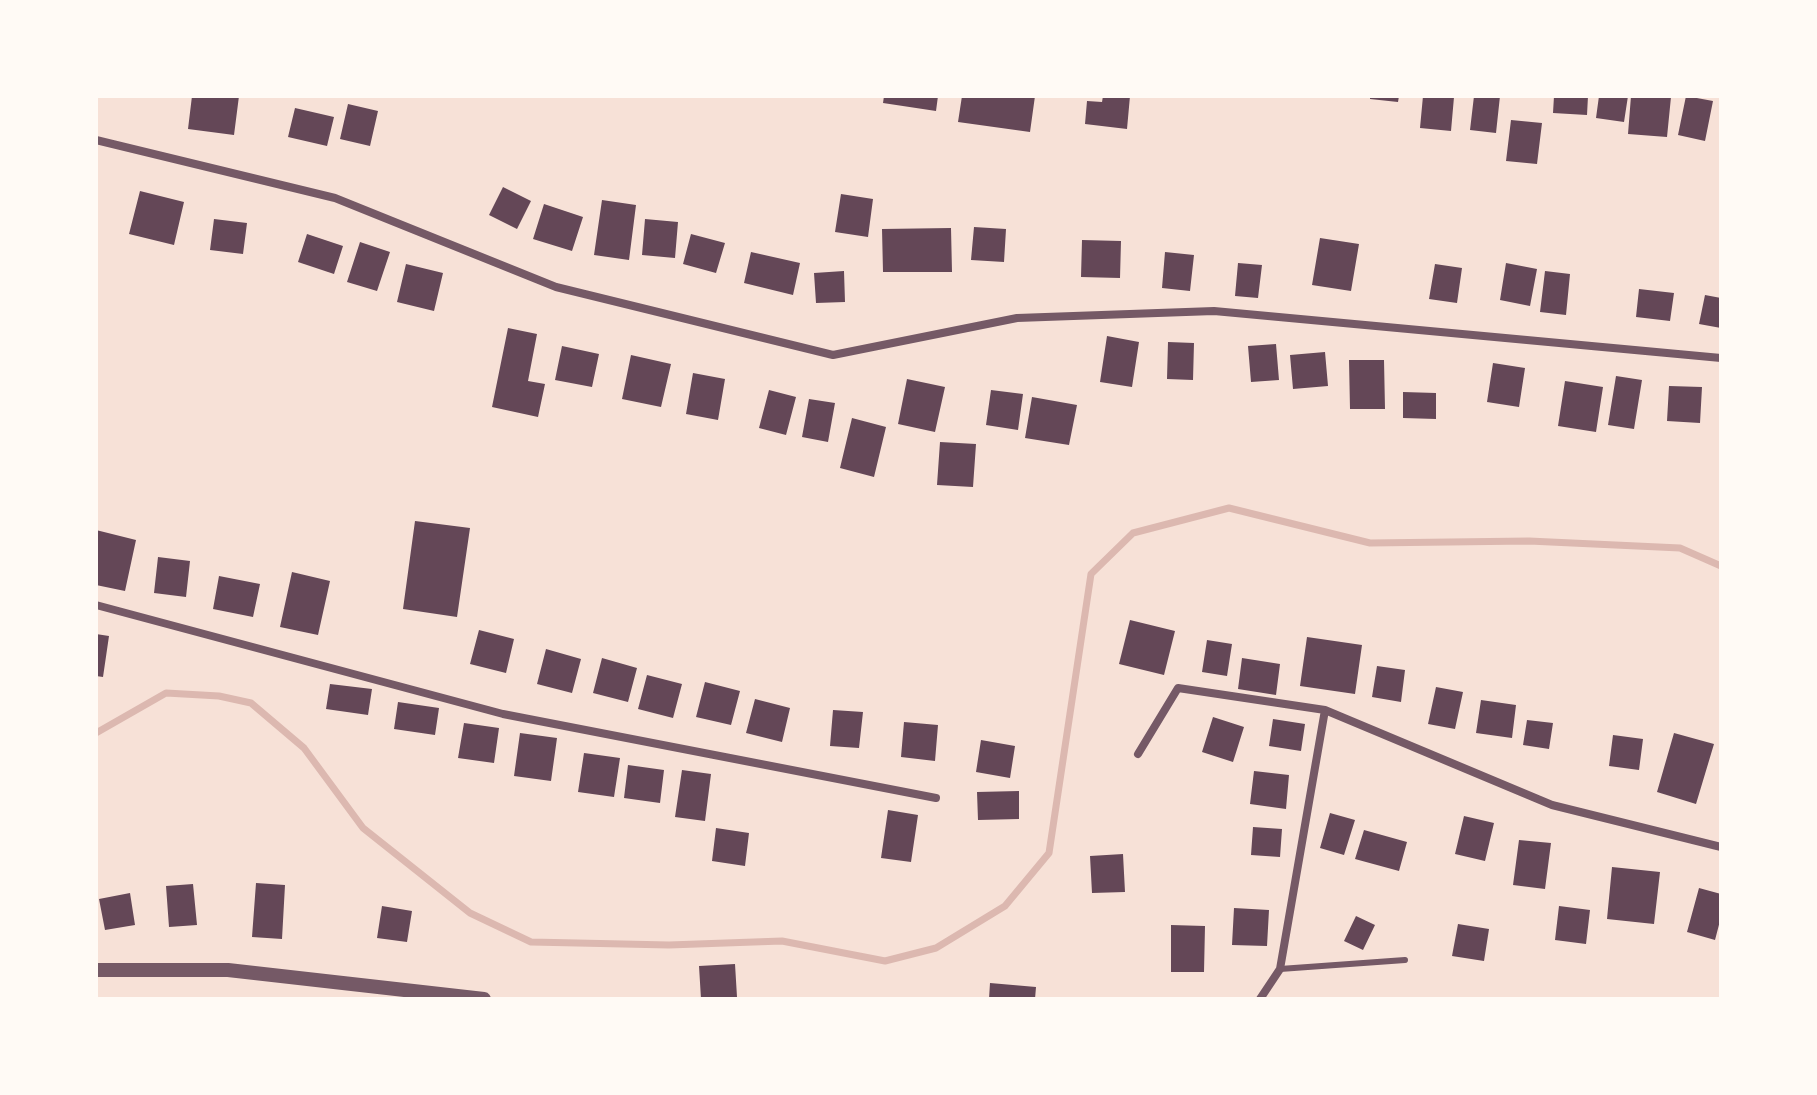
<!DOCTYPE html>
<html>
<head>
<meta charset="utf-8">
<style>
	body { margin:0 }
	#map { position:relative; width:1817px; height:1095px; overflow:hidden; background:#f7e1d7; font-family:"Work Sans",sans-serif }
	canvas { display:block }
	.frame { position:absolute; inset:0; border:98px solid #fffaf5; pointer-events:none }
</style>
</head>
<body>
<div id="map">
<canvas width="1817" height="1095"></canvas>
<div class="frame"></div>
</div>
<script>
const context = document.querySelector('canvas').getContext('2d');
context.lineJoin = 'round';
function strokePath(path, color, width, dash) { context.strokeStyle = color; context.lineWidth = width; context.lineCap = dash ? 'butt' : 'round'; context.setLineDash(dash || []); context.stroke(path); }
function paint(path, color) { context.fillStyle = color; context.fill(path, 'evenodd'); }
strokePath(new Path2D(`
	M96,733L166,693L219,696L251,703L304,748L363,828L470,913L531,942L669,945L782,941L885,961L936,948L1005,906L1049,853L1091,574L1133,533L1229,508L1370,543L1529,541L1680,548L1721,566`), '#dcb8b0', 7);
paint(new Path2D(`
	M192,96H239L234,135L188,129Z
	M884,96H938L936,111L883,103Z
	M962,96H1035L1030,132L958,122Z
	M1103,96H1130L1127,129L1085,124L1087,101L1102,102Z
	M1370,96H1399L1398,102L1370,99Z
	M1423,96L1454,97L1451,131L1420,128Z
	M1474,96H1500L1496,133L1470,130Z
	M1554,96H1588L1587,115L1553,113Z
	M1599,96H1628L1624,122L1596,118Z
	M1631,96L1671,97L1667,137L1628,134Z
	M1686,96L1713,101L1705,141L1678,135Z
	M348,104L378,111L370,146L340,139Z
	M295,108L334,117L327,146L288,137Z
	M1511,120L1542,123L1537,164L1506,161Z
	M503,187L531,201L517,229L489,215Z
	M140,191L184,202L174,245L129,234Z
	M841,194L873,199L868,237L835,232Z
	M602,200L636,205L629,260L594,255Z
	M544,204L583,217L572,251L533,239Z
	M214,219L247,223L243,254L210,250Z
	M645,219L678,222L675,258L642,255Z
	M974,227L1006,229L1004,262L971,260Z
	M951,228L952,272H883L882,229Z
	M307,234L343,246L334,274L298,262Z
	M691,234L725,243L716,273L683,264Z
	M1320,238L1359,244L1351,291L1312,285Z
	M1082,240L1121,241L1120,278L1081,277Z
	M360,242L390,252L377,291L347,282Z
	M751,252L800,263L793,295L744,283Z
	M1165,252L1194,255L1190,291L1162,288Z
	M1238,263L1262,265L1258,298L1235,296Z
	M1506,263L1537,269L1530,306L1500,300Z
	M406,264L443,273L434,311L397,302Z
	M1435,264L1462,268L1457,303L1429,299Z
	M844,271L845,302L816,303L814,273Z
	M1545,271L1570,274L1566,315L1540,312Z
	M1639,289L1674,293L1670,321L1636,317Z
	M1705,295L1721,298V328L1699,324Z
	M508,328L537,334L528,381L545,384L538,417L492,407Z
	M1107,336L1139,342L1132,387L1100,382Z
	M1168,342L1194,343L1193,380L1167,379Z
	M1276,344L1279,380L1251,382L1248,346Z
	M562,346L599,354L592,387L555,380Z
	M1325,352L1328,386L1293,389L1290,355Z
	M631,355L671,364L661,407L622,399Z
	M1349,360H1384L1385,409H1350Z
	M1493,363L1525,368L1519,407L1487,402Z
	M693,373L725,379L718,420L686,414Z
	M1616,376L1642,380L1634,429L1608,425Z
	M907,379L945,387L935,432L898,424Z
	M1565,381L1603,387L1596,432L1558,426Z
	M1669,386L1702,387L1700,423L1667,421Z
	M769,390L796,397L786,435L759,428Z
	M991,390L1023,394L1018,430L986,425Z
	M1403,392L1436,393V419L1403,418Z
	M1032,397L1077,405L1069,445L1025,438Z
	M809,399L835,403L828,442L802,437Z
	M852,418L886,427L874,477L840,468Z
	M940,442L976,444L973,487L937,485Z
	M415,521L470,528L457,617L403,609Z
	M96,530L136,540L125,591L96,585Z
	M158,557L190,561L186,597L154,593Z
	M292,572L330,581L318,635L280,627Z
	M219,576L260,584L253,617L213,609Z
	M1130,620L1175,631L1164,675L1119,664Z
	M479,630L514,639L506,673L470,664Z
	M96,634L109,636L103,677L96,676Z
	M1307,637L1362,645L1355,694L1300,686Z
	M1207,640L1232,644L1227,676L1202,672Z
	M546,649L581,659L572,693L537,684Z
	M602,658L637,668L628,702L593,693Z
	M1242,658L1280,664L1276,695L1238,689Z
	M1377,666L1405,670L1401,702L1372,697Z
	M647,675L682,684L673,718L638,709Z
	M705,682L740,691L731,725L696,717Z
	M330,684L372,689L368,715L326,709Z
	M1436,687L1463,692L1455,729L1428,724Z
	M755,699L790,708L782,742L746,733Z
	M1481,700L1516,705L1512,738L1476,733Z
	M398,702L439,708L435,735L394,729Z
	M833,710L863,712L859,748L830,746Z
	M1213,717L1244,727L1233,762L1202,752Z
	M1273,719L1305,724L1301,751L1269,746Z
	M1527,720L1553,723L1549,749L1523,745Z
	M904,722L938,725L935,761L901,757Z
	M464,723L499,728L494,763L458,758Z
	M520,733L557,738L551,781L514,776Z
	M1674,733L1714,744L1696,804L1657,792Z
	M1613,735L1643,739L1639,770L1609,766Z
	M981,740L1015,746L1010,778L976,772Z
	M584,753L620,758L614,797L578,792Z
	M628,765L664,770L660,803L624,798Z
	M682,770L711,774L705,821L675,817Z
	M1254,771L1289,775L1286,809L1250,804Z
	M1019,791V819L978,820L977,792Z
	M888,810L918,815L911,862L881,858Z
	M1330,813L1355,820L1344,855L1320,848Z
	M1464,816L1494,823L1485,861L1455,854Z
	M1253,827L1282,829L1280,857L1251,855Z
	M716,828L749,833L745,866L712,861Z
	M1364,830L1407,842L1399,871L1355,859Z
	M1519,840L1551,843L1545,889L1513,885Z
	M1123,854L1125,892L1092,893L1090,856Z
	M1612,867L1660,872L1654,924L1607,919Z
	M256,883L285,885L282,939L252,937Z
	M193,884L197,925L169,927L166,886Z
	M1699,888L1721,894V917L1715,940L1687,932Z
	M130,893L135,925L105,930L99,899Z
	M382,906L412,911L407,942L377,938Z
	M1559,906L1590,910L1586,944L1555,940Z
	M1234,908L1269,910L1267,946L1232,945Z
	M1356,916L1375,925L1363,950L1344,941Z
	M1458,924L1489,929L1484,961L1452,956Z
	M1171,925L1205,926L1204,972H1171Z
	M735,964L737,997L701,999L699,966Z
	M990,983L1036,987L1035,999H989Z`), '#644757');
strokePath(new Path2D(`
	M1280,969L1405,960`), '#755966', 6);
strokePath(new Path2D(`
	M96,140L335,198L556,287L833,355L1017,318L1214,311L1721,358
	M96,605L503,714L936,798
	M1138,754L1178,688L1325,710L1552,805L1721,847
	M1260,999L1280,969L1325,710`), '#755966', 8);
strokePath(new Path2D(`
	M96,970H228L484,999`), '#755966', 14);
</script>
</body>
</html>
